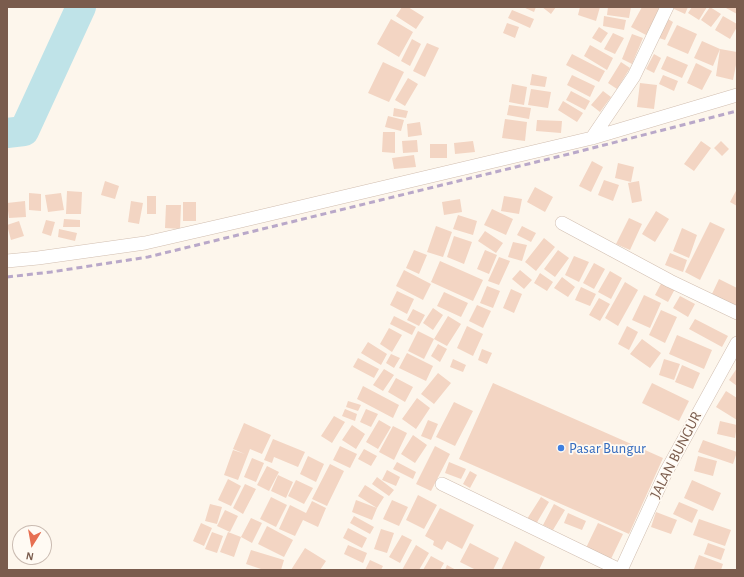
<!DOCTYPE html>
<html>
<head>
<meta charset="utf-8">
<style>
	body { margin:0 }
	#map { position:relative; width:744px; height:577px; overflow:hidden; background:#fdf6ec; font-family:"Alegreya Sans",sans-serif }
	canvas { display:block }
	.frame { position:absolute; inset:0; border:8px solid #7a5c4d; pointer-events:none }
	.north { position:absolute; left:12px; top:525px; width:40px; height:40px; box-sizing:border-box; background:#fffaf3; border:1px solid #cabbb1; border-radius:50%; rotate:191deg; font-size:11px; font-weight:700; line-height:16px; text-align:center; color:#7a5c4d }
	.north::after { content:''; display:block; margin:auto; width:14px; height:18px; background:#e76f51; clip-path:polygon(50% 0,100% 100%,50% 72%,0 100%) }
</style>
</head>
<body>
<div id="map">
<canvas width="744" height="577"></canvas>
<div class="frame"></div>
<div class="north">N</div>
</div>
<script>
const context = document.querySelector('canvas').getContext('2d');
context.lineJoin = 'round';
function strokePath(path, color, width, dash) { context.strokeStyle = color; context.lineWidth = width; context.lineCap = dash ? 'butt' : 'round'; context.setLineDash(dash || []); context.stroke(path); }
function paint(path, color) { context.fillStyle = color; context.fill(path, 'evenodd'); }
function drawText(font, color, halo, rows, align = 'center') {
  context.font = font + ' "Alegreya Sans",sans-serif'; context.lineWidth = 3.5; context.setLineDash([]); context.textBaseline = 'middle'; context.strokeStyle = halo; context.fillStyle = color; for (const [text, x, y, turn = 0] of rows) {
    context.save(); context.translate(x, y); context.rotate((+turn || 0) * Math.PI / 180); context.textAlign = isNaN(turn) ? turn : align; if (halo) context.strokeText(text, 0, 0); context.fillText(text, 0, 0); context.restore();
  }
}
strokePath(new Path2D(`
	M7,133L24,131L81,7`), '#bfe3e8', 30);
paint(new Path2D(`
	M402,7H408L424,17L416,29L396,16Z
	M523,7H536L534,12Z
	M542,7H556L551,14Z
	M580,7H600L596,21L578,15Z
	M608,7H631L629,18L607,15Z
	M642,7H656L660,9L646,35L631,27Z
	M673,7H688L685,14L672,8Z
	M692,7H707L699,20L688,13Z
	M710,7L721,14L711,27L701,20Z
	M727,7H737V14L726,8Z
	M512,10L534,19L530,28L508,18Z
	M604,16L626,20L624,30L603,26Z
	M723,16L737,24V27L730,39L715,30Z
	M391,19L413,32L399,57L377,44Z
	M668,19L673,22L665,40L659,38Z
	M507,23L519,27L515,38L503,33Z
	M677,25L697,34L688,54L667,45Z
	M599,27L608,33L601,43L592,38Z
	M613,33L624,38L615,54L604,49Z
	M632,34L643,38L632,64L622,59Z
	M412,39L421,44L410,66L401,61Z
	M702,41L720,49L713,66L694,58Z
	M427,43L439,48L425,77L413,71Z
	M590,45L613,58L607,70L584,56Z
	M720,49L737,52V60L733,80L716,76Z
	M572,54L605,71L599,82L566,65Z
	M654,54L661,58L654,73L646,69Z
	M667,56L688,65L682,78L661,69Z
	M383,62L404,72L389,102L368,93Z
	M621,62L630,68L617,89L608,83Z
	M696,63L712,71L702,90L687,83Z
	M532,74L547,77L545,87L530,85Z
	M572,75L595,86L590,97L567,85Z
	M663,75L678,81L674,91L659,84Z
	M408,78L418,84L405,106L395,100Z
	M640,83L657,85L654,109L637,107Z
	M512,84L527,87L524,105L509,102Z
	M531,89L551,92L548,108L528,105Z
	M571,91L590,101L585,110L566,100Z
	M603,91L611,97L600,112L591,105Z
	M563,101L583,113L577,122L558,110Z
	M509,105L531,108L529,119L507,115Z
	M394,108L408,111L406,118L393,116Z
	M388,116L404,120L401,131L385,127Z
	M505,119L527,122L525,141L502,138Z
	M537,120L562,121L561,133L536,131Z
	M420,122L422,135L408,137L407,124Z
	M383,132H395V153L382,152Z
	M417,140L418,152L403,153L402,141Z
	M473,141L475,152L455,154L454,143Z
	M701,141L711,148L694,171L684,164Z
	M721,141L729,149L722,156L714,148Z
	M430,144H447V158H430Z
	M414,155L416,167L394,169L392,158Z
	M592,161L603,167L591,192L579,186Z
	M618,163L634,167L631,182L615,178Z
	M604,180L619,185L613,201L598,195Z
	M105,181L119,186L115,199L101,195Z
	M639,181L642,201L632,203L628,183Z
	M535,187L553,197L545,212L527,202Z
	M737,189V206L730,202Z
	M67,191L82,192L81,214H66Z
	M29,193L41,194V211L29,210Z
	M61,193L64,210L48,212L45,195Z
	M147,196H156V214H147Z
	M504,196L522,199L519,214L501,211Z
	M460,199L462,212L444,215L442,202Z
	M25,201L26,217L9,218L7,203Z
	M131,201L143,203L139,224L128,222Z
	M183,202H196V221H183Z
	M166,205H181L180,229L165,228Z
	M492,209L513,219L506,235L484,225Z
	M656,211L669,219L655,242L642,234Z
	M458,215L477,221L473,235L453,229Z
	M629,218L642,224L630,250L616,244Z
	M64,219L80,220V227H63Z
	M46,220L55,222L51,236L42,233Z
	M19,221L24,236L11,240L7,225Z
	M710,222L725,229L700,280L685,272Z
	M436,226L452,232L443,257L427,252Z
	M522,226L536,233L531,242L517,235Z
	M682,228L697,235L689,258L673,251Z
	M59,229L77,233L75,241L58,237Z
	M485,231L503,243L496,253L478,241Z
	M454,236L472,242L464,264L447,257Z
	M544,238L555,247L536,271L525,262Z
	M513,242L527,245L522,261L508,257Z
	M414,250L427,255L419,274L406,268Z
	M485,250L497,255L489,274L477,269Z
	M558,250L569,258L555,277L544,269Z
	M670,253L687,260L683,272L665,265Z
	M574,256L589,262L579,282L565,275Z
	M499,257L510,261L499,285L488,281Z
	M440,261L483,280L473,301L431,282Z
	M594,263L605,269L594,289L583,283Z
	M404,270L431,284L423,300L396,286Z
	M520,270L532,280L524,289L512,279Z
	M610,271L622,278L611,299L598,292Z
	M540,273L553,282L547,291L534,283Z
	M562,277L575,287L568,297L554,288Z
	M719,279L737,288V308L711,296Z
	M663,280L676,287L668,302L655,295Z
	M625,282L638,290L618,326L605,318Z
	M487,286L500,291L493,308L480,303Z
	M581,287L596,294L590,306L575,300Z
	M511,289L522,294L514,313L503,308Z
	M397,291L414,299L407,314L390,305Z
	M444,292L468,303L461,317L437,306Z
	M644,295L661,303L650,328L632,320Z
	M680,296L695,304L688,317L673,308Z
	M599,298L610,304L600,321L589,315Z
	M477,305L491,311L483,328L469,321Z
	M433,308L443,315L433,330L423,323Z
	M413,309L425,315L419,326L407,320Z
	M661,310L677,317L665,343L649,335Z
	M394,316L416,327L412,335L390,324Z
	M448,316L461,324L447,346L434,339Z
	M695,319L728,336L722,347L689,329Z
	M467,326L483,334L473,356L457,348Z
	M627,326L638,332L629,350L618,344Z
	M389,328L402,335L392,352L380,344Z
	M418,331L434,339L424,359L408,351Z
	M677,335L712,350L704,369L669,354Z
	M642,339L661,353L650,368L630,354Z
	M368,342L387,354L381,365L361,353Z
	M438,344L447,349L440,362L431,356Z
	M482,349L492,353L487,364L478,360Z
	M407,353L433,366L426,381L399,368Z
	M391,354L400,358L394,368L386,363Z
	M358,358L379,369L374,378L353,367Z
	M453,359L466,365L463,372L450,367Z
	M664,359L680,364L674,380L659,375Z
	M682,365L700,373L693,389L675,382Z
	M737,368V386L729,380Z
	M384,369L394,375L383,391L373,385Z
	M438,373L451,383L434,404L421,394Z
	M396,378L413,387L405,402L388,392Z
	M493,383L663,458L629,534L459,459Z
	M652,383L689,401L679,421L642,403Z
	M363,386L399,405L393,418L357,399Z
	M726,391L737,398V420L716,407Z
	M417,398L430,408L416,429L402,419Z
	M348,401L361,405L358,411L346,407Z
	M454,402L473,411L455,446L436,437Z
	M345,409L357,414L355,421L342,416Z
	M366,409L378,414L371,427L360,422Z
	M334,416L345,422L332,443L321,436Z
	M379,420L391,427L378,449L366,442Z
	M428,420L438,424L431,440L421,436Z
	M720,421L737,425L735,438L717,434Z
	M244,423L271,435L262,454L250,449L238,480L224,475L233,450L245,454L233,449Z
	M352,425L365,434L356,449L342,440Z
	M393,426L407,433L394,460L379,452Z
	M413,435L427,445L415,463L401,454Z
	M273,439L305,452L298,467L274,457L272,463L264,460Z
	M703,440L737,452L733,464L698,452Z
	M340,446L357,454L350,468L333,460Z
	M435,446L450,454L431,491L416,484Z
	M364,449L377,456L371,466L358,459Z
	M308,456L324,464L316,482L300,474Z
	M698,456L717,461L713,476L694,471Z
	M252,458L264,463L256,482L244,477Z
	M397,462L416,472L413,479L393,469Z
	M449,462L466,469L461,479L445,473Z
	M330,464L344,471L327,506L312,499Z
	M267,466L279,472L269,491L257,485Z
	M387,470L400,477L396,486L382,480Z
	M470,471L477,475L470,488L463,484Z
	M278,475L293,482L286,498L271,491Z
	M377,477L394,490L389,496L372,484Z
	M228,479L241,486L231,506L218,500Z
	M296,480L313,488L304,504L288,496Z
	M692,480L721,493L713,511L684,498Z
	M245,484L256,489L243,514L233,508Z
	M365,485L384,497L377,508L358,496Z
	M418,495L437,505L424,529L406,520Z
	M271,497L287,505L276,527L260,519Z
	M541,497L549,502L536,524L527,519Z
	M356,500L377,508L372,520L352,512Z
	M392,500L408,507L399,526L383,519Z
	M312,501L326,508L318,527L303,520L295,536L279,529L290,505L306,513Z
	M679,502L698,510L692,523L673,514Z
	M210,504L222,507L217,524L205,521Z
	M554,504L565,510L553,530L543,525Z
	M440,508L474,525L462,549L447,541L442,550L433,545L434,541L425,536Z
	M225,510L238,516L230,532L217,526Z
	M656,512L677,520L671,534L651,527Z
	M568,513L586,521L582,530L564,523Z
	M354,516L374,527L370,534L350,523Z
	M251,518L262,523L252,543L241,537Z
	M699,519L731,530L725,546L693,535Z
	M201,523L212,528L204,546L193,541Z
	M598,523L623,534L610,561L585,550Z
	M267,526L293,540L284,557L258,544Z
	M348,528L367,538L362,548L343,538Z
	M381,529L394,533L387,553L374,549Z
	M212,532L223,536L217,553L205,549Z
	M228,532L241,537L234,557L220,552Z
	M402,535L412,540L400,563L389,557Z
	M515,541L545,557L539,570H501Z
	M470,543L499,558L493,570H476L460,562Z
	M708,543L725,549L721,560L704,554Z
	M348,545L367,553L363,563L344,554Z
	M416,545L429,553L419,570H402Z
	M305,548L326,561L320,570H291Z
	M251,550L284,560L281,570H264L246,564Z
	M699,555L723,564L721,570L694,569Z
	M431,556L444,563L440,570H423Z
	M370,560L383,566L381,570H365Z
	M447,565L456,570H445Z`), '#f3d5c3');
const minor = new Path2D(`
	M592,138L634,76L667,7
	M562,223L670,281L737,313
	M7,261L38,258L145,243L241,221L592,138L737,95
	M442,484L620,570
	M621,570L666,472L737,343`);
strokePath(minor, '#d1beb0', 14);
strokePath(minor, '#fff', 13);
strokePath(new Path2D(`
	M7,277L51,272L148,257L577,152L737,111`), '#b9a8c9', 3, [6, 4]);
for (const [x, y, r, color] of [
	[561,448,4,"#3f7fe0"]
]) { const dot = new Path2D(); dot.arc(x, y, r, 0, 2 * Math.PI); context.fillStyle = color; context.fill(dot); strokePath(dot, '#fffaf3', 1.5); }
drawText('15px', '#366cbe', '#fffaf3', [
	["Pasar Bungur",569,448]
], 'left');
drawText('15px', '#7a5c4d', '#fffaf3', [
	["JALAN BUNGUR",676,455,-63]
]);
</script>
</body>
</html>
